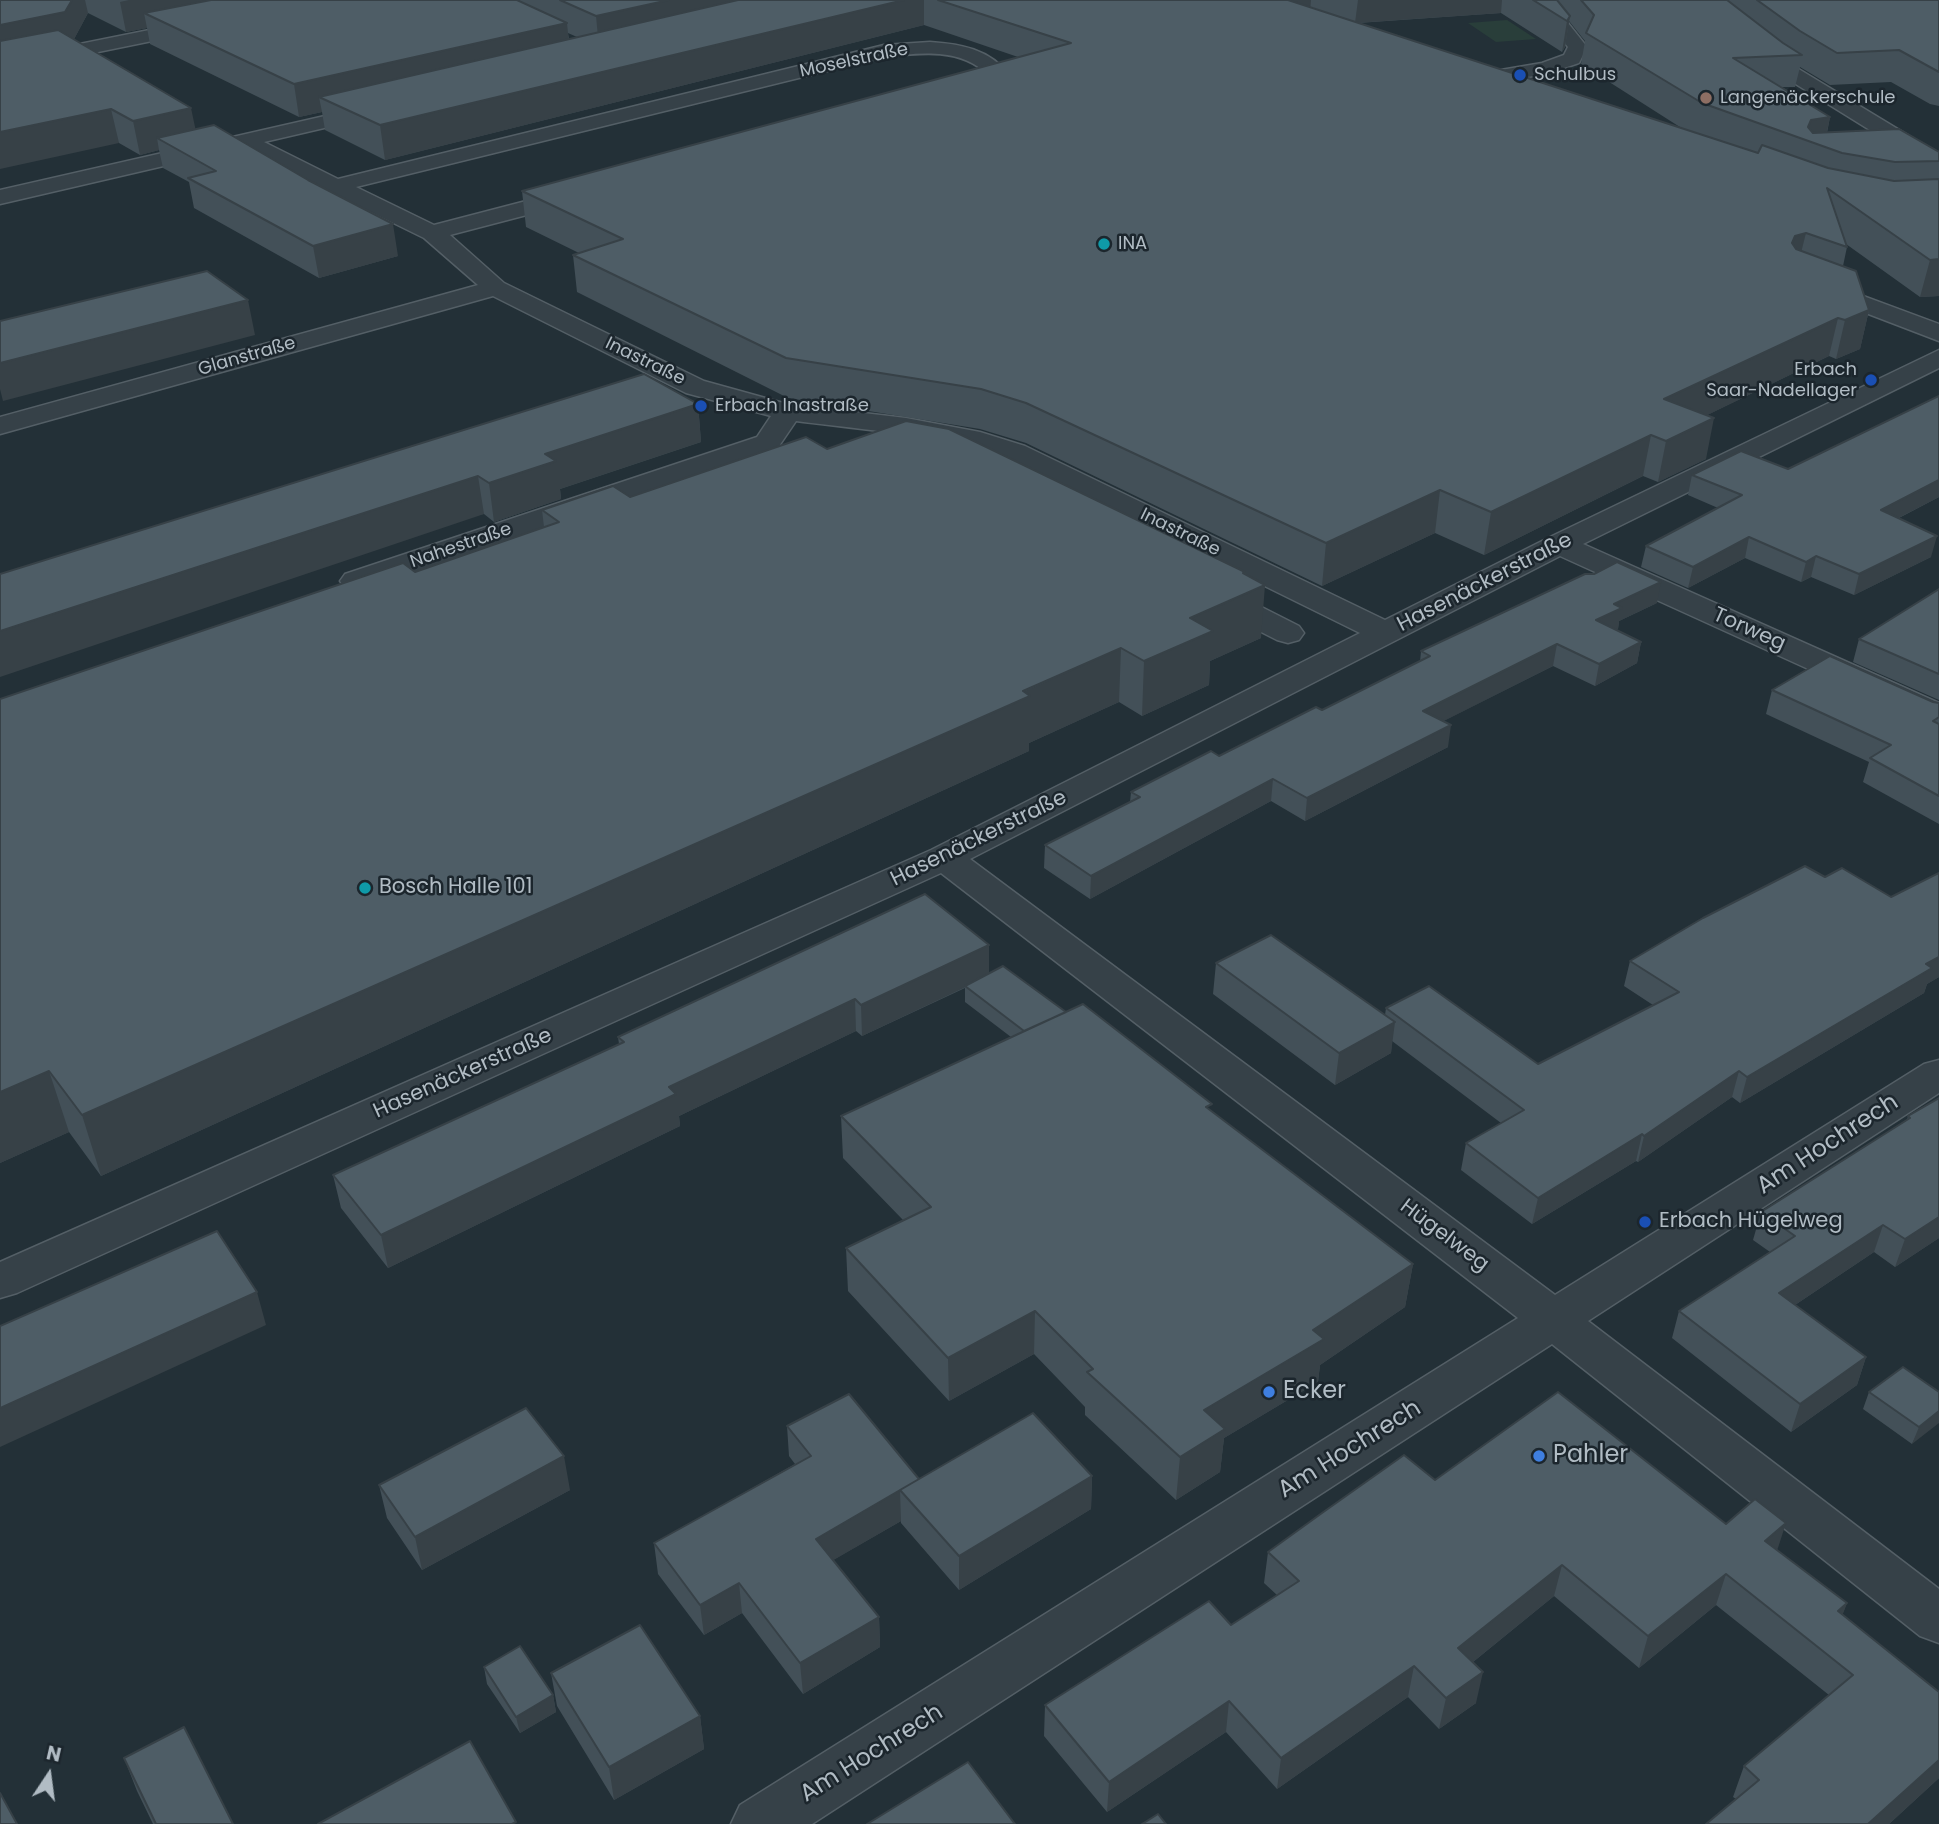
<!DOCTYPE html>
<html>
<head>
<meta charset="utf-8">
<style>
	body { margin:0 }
	#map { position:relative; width:1939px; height:1824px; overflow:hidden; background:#233037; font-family:Poppins,sans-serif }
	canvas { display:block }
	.north { position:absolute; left:14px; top:1740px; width:70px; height:70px; -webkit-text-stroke:5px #1c262d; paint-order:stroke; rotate:13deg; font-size:19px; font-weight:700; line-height:28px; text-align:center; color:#b1bcc4 }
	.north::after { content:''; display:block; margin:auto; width:24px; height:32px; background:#b1bcc4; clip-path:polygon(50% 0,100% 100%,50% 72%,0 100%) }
</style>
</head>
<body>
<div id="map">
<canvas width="1939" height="1824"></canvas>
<div class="north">N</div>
</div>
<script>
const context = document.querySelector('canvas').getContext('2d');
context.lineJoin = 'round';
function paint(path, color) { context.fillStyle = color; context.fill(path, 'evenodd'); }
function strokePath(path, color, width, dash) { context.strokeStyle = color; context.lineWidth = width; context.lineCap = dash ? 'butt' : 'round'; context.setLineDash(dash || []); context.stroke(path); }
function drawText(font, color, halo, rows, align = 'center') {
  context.font = font + ' Poppins,sans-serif'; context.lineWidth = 5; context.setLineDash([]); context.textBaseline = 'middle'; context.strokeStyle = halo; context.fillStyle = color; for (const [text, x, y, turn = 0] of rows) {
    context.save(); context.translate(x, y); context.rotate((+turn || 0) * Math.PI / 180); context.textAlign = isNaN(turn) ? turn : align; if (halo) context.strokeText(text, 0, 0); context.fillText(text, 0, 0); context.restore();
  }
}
paint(new Path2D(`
	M1507,20L1536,39L1496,42L1468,23Z`), '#293e3a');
const minor = new Path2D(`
	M1687,0H1707L1792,65L1939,154V169L1931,168L1778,73Z
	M199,20L206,22L208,26L206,30L0,72V60Z
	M1561,21L1568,23L1587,47L1579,63L1546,74L1502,81L1495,79L1492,75L1495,71L1542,63L1564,55L1568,47L1552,27Z
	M930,42C960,44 990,49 1009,75C998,89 975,100 958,95L955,91L958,87L980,81L988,75C961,47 918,53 884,57L356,187L434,225L576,188L584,190L587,195L584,200L450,235L504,283L704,381L787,404L906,418L980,432L1025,446L1385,620L1548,538L1939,350V368L1583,544L1939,703V726L1927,723L1560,556L970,859L1555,1295L1924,1064L1939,1060V1093L1588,1321L1939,1589V1643L1920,1636L1552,1344L812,1824H731L740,1805L1518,1318L941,873L17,1293L0,1298V1262L931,850L1360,633L1005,458C938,435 866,430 796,421L777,449L367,588L356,590L345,588L340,581L345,574L757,437L771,416L686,393L493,296L0,434V417L478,285L424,238L241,148L0,204V190L373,105L380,107L383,111L380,115L264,142L338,179L884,45Z
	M1820,280L1939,324V341L1811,292L1808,287L1811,282Z
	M1215,587L1226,589L1299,626L1304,633L1299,640L1288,643L1277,640L1204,603L1199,596L1204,589Z`);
strokePath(minor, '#545f66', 3);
paint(minor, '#364148');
paint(new Path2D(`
	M0,0H1939V106L1930,104L1891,82L1830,85L1800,67L1795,87H1782L1830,117L1827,133L1939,152V296L1920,297L1846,244L1847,247L1843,266L1869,310L1860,349L1836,359L1829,356L1707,415L1706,459L1658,482L1643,476L1484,555L1435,533L1322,586L1026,443L980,429L788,398L577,292L573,255L579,253L526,227L522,191L1018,57L924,25L385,160L325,130L322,112L299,117L150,44L147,28L126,32L88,13L74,39L195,129L398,256L319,278L194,208L189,182L163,168L159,150L140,155L119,143ZM1501,13L1562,52L1565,47L1569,21L1585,41L1581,64L1683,129L1358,23ZM568,33L577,37L569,39Z
	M698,404L701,442L560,489L561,499L494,522L484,514L0,574Z
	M1788,469L1939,497L1899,518L1931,557L1854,595L1811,577L1801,582L1745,558L1688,588L1641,567L1646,546L1718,508L1688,495L1692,475Z
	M630,497L1245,572L1261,638L1210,661L1209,685L1142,716L1119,702L1029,743V751L101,1176L69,1132L0,1163V699L415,572L544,527L542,510Z
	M1939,589V700L1853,662L1859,639Z
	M1657,603L1619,621L1618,629L1616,630L1641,642L1637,663L1595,686L1553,666L1443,721L1448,747L1305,821L1271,801L1090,899L1044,868L1045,845L1130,802L1131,792L1219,756L1322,710L1420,662L1421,651Z
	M1772,690L1939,703V824L1863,782L1869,762L1766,714Z
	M1939,873V977L1927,984L1924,993L1740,1103L1732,1097L1638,1162L1636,1161L1532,1224L1461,1170L1466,1143L1501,1123L1392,1041L1391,1053L1335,1085L1213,994L1216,963L1385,1015L1386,1008L1538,1064L1653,1005L1624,986L1630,961L1825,877L1891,897Z
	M989,974L1066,1012L1211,1111L1413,1264L1405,1307L1320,1365L1318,1382L1224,1438L1220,1472L1176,1500L1085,1415V1407L1034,1354L949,1401L848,1291L846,1248L903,1220L843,1158L841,1116L1011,1037L965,1002V988L862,1036L856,1031L679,1116L680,1126L388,1268L341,1208L333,1175L619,1044L618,1037Z
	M1939,1098V1238L1895,1267L1874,1252L1795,1305L1866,1357L1857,1385L1791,1432L1672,1338L1679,1311L1770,1252L1753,1240L1761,1212L1907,1120L1908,1116Z
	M1869,1392H1939L1912,1444L1863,1409Z
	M787,1426L919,1479L1092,1476L1091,1509L959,1590L901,1523V1521L833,1560L879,1617L880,1647L803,1694L742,1613L704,1635L658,1574L654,1543L795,1464L789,1456Z
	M1435,1480L1726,1524L1777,1550L1847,1603L1842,1615L1939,1692V1778L1889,1824H1706L1736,1799L1733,1797L1744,1766L1829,1695L1716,1605L1639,1668L1554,1596L1473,1662L1476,1703L1439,1729L1408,1697L1277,1789L1226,1732L1107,1812L1044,1736L1045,1705L1231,1625L1277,1595L1264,1583L1268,1552Z
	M379,1485L570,1490L422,1570L387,1518Z
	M484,1667L553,1695L556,1712L520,1733L487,1684Z
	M551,1673L700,1716L704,1749L614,1800L557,1706Z
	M124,1758L233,1824H153L137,1791Z`), '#435058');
paint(new Path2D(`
	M72,0H85L88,13L72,43L0,57V25Z
	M129,0H288L144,13L147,28L126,32L120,2Z
	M669,0H801L599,47L596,16Z
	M904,0H924V25L385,160L380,125Z
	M1282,0H1311L1309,26Z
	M1358,0H1502L1501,13L1355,23Z
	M1570,16L1565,47L1562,52L1567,21Z
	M567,23L570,54L319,97L322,112L299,117L294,84Z
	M191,108L198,141L157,138L159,150L140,155L133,121Z
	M111,109L119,143L0,169V132Z
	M1830,117L1824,146L1808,127L1811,120Z
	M393,224L398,256L319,278L313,246Z
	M1806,233L1797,269L1792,243L1795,236Z
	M1939,259V296L1920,297L1930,260Z
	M248,300L255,335L3,401L0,389V363Z
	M1869,310L1860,349L1836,359L1845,320Z
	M1838,318L1829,356L1660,438L1664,399Z
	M698,404L701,442L560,489L561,499L494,522L489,483L545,454Z
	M1714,418L1706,459L1658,482L1666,441Z
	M1651,435L1643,476L1484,555L1491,512Z
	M478,476L484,514L0,677V631Z
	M1939,480V497L1875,530L1881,510Z
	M1440,490L1435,533L1322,586L1326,543Z
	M1937,536L1931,557L1854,595L1859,574Z
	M1749,537L1745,558L1688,588L1693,567Z
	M1816,556L1811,577L1801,582L1806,562Z
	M1245,572L1243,595L1265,585L1261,638L1210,661L1209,685L1142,716L1144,661L1190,618Z
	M1661,582L1657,603L1619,621L1618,629L1592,641L1596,620L1614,604Z
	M1641,642L1637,663L1595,686L1599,664Z
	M1557,644L1553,666L1420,733L1423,711Z
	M1121,648L1119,702L1029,743V751L101,1176L82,1115Z
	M1451,725L1448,747L1305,821L1307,798Z
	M1273,779L1271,801L1090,899L1091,876Z
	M989,945V976L862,1036L861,1005Z
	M1939,957V977L1927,984L1924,993L1740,1103L1747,1077Z
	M855,999L856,1031L679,1116L680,1126L388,1268L381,1235L669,1087Z
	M1395,1022L1391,1053L1335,1085L1339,1053Z
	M49,1071L69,1132L0,1163V1092Z
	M1739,1071L1732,1097L1638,1162L1644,1136Z
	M1642,1134L1636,1161L1532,1224L1538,1198Z
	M1939,1217V1238L1895,1267L1905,1239Z
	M1883,1225L1874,1252L1771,1321L1779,1293Z
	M1413,1264L1405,1307L1320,1365L1318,1382L1224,1438L1220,1472L1176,1500L1180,1457L1204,1410L1313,1330Z
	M257,1292L266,1325L0,1447V1408Z
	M1035,1311L1034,1354L949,1401L948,1358Z
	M1866,1357L1857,1385L1791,1432L1800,1404Z
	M1939,1411V1423L1912,1444L1919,1427Z
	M564,1456L570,1490L422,1570L415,1537Z
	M1092,1476L1091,1509L959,1590V1556Z
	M900,1490L901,1521L818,1569L816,1539Z
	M1786,1523L1776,1554L1765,1541Z
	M1562,1565L1554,1596L1452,1679L1458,1648Z
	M1726,1574L1716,1605L1639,1668L1648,1636Z
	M739,1583L742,1613L704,1635L700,1605Z
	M1847,1603L1835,1635L1838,1611Z
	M879,1617L880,1647L803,1694L800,1663Z
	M1414,1666L1408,1697L1277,1789L1281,1758Z
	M1483,1672L1476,1703L1439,1729L1446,1698Z
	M553,1695L556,1712L520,1733L516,1717Z
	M1229,1701L1226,1732L1107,1812L1109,1782Z
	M700,1716L704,1749L614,1800L609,1767Z
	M1939,1760V1778L1889,1824H1868Z`), '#374147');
const building = new Path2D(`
	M0,0H72L65,12L0,25Z
	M211,0H517L567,23L294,84L144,13Z
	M560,0H669L596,16Z
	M738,0H904L380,125L319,97Z
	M938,0H1288L1758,153L1762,145L1828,168L1894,181L1939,179V259L1930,260L1827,188L1847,247L1806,233L1795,236L1792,243L1796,249L1856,271L1869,310L1845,320L1838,318L1664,399L1714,418L1666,441L1651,435L1491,512L1440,490L1326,543L1026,403L981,389L786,358L573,255L623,239L522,191L1071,43Z
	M1533,0H1557L1570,16L1567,21Z
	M1581,0H1727L1783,43L1802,55L1733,58L1830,117L1811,120L1808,127L1813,133L1899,129L1939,152V161L1895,162L1842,153L1702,103L1586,33L1594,15Z
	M1757,0H1939V72L1899,50L1837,53L1800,31Z
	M58,30L191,108L133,121L111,109L0,132V41Z
	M214,125L308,180L393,224L313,246L188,178L216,171L157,138Z
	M207,271L248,300L0,363V321Z
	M644,374L698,404L545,454L556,461L489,483L478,476L0,631V574Z
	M1939,396V480L1881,510L1937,536L1859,574L1816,556L1806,562L1749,537L1693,567L1646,546L1742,495L1692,475L1741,451L1788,469Z
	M906,421L949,429L1245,572L1243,573L1265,585L1190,618L1213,631L1144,661L1121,648L1023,691L1030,696L82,1115L49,1071L0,1092V699L403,563L415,572L559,522L542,510L613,486L630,497L806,437L827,449Z
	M1617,562L1661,582L1614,604L1622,608L1596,620L1641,642L1599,664L1557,644L1423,711L1451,725L1307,798L1273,779L1091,876L1045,845L1140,797L1131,792L1211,751L1219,756L1316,707L1322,710L1430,656L1421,651L1585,574H1594Z
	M1939,589V674L1859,639Z
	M1830,656L1933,702L1939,703V717L1933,721L1939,724V796L1870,758L1891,745L1772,690Z
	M1805,866L1825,877L1842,868L1891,897L1939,873V957L1926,964L1932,968L1747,1077L1739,1071L1644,1136L1642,1134L1538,1198L1466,1143L1524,1110L1386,1008L1429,986L1538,1064L1679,992L1630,961L1703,918Z
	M925,894L989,945L861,1005L855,999L669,1087L676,1094L381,1235L333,1175L624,1042L618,1037Z
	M1271,935L1395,1022L1339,1053L1216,963Z
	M1003,966L1066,1012L1024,1031L965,986Z
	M1083,1004L1212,1104L1206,1107L1413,1264L1313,1330L1324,1339L1204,1410L1225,1429L1180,1457L1087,1372L1093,1369L1035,1311L948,1358L846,1248L931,1207L841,1116Z
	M1939,1098V1217L1905,1239L1883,1225L1779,1293L1866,1357L1800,1404L1679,1311L1795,1236L1761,1212L1910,1118L1908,1116Z
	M217,1231L257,1292L0,1408V1326Z
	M1903,1367L1939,1392V1411L1919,1427L1869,1392Z
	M1558,1392L1726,1524L1755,1499L1786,1523L1765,1541L1847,1603L1838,1611L1939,1692V1760L1868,1824H1706L1759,1780L1744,1766L1853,1675L1726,1574L1648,1636L1562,1565L1458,1648L1483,1672L1446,1698L1414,1666L1281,1758L1229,1701L1109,1782L1045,1705L1209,1601L1231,1625L1299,1581L1268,1552L1322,1513L1404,1455L1435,1480Z
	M849,1394L919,1479L816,1539L879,1617L800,1663L739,1583L700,1605L654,1543L811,1456L787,1426Z
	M526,1408L564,1456L415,1537L379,1485Z
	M1033,1413L1092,1476L959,1556L900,1490Z
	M640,1625L700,1716L609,1767L551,1673Z
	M520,1646L553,1695L516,1717L484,1667Z
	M184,1727L233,1824H156L124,1758Z
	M470,1741L516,1822L512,1824H318Z
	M968,1762L1015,1824H867Z
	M0,1793L17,1824H0Z
	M1158,1814L1166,1824H1142Z`);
paint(building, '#4e5d66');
strokePath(building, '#374147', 2);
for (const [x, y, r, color] of [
	[1520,75,7,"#1a4fb4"],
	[1706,98,7,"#8d6e63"],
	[1104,244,7,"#0f9aa8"],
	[1871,380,7,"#1a4fb4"],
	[701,406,7,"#1a4fb4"],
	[365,888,7,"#0f9aa8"],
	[1645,1222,7,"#1a4fb4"],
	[1269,1392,7,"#3f7fe0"],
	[1539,1456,7,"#3f7fe0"]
]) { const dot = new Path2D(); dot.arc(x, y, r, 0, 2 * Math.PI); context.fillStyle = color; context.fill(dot); strokePath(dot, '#1c262d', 2.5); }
drawText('18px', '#b1bcc4', '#1c262d', [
	["Moselstraße",854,61,-12],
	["Glanstraße",247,357,-16],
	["Inastraße",645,362,26],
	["Inastraße",1180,533,26],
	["Nahestraße",461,546,-19]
]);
drawText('18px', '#b1bcc4', '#1c262d', [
	["Schulbus",1534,75],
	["Langenäckerschule",1720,98],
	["INA",1118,244],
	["Erbach",1857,370,"right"],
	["Saar-Nadellager",1857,391,"right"],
	["Erbach Inastraße",715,406]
], 'left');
drawText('21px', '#b1bcc4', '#1c262d', [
	["Hasenäckerstraße",1485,583,-27],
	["Torweg",1749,630,24],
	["Hasenäckerstraße",979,839,-26],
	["Hasenäckerstraße",463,1074,-24],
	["Hügelweg",1444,1236,37]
]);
drawText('21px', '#b1bcc4', '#1c262d', [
	["Bosch Halle 101",379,888],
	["Erbach Hügelweg",1659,1222]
], 'left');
drawText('24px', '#b1bcc4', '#1c262d', [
	["Am Hochrech",1828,1145,-33],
	["Am Hochrech",1350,1450,-32],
	["Am Hochrech",872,1754,-32]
]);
drawText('24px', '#b1bcc4', '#1c262d', [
	["Ecker",1283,1392],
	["Pahler",1553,1456]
], 'left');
</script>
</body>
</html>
